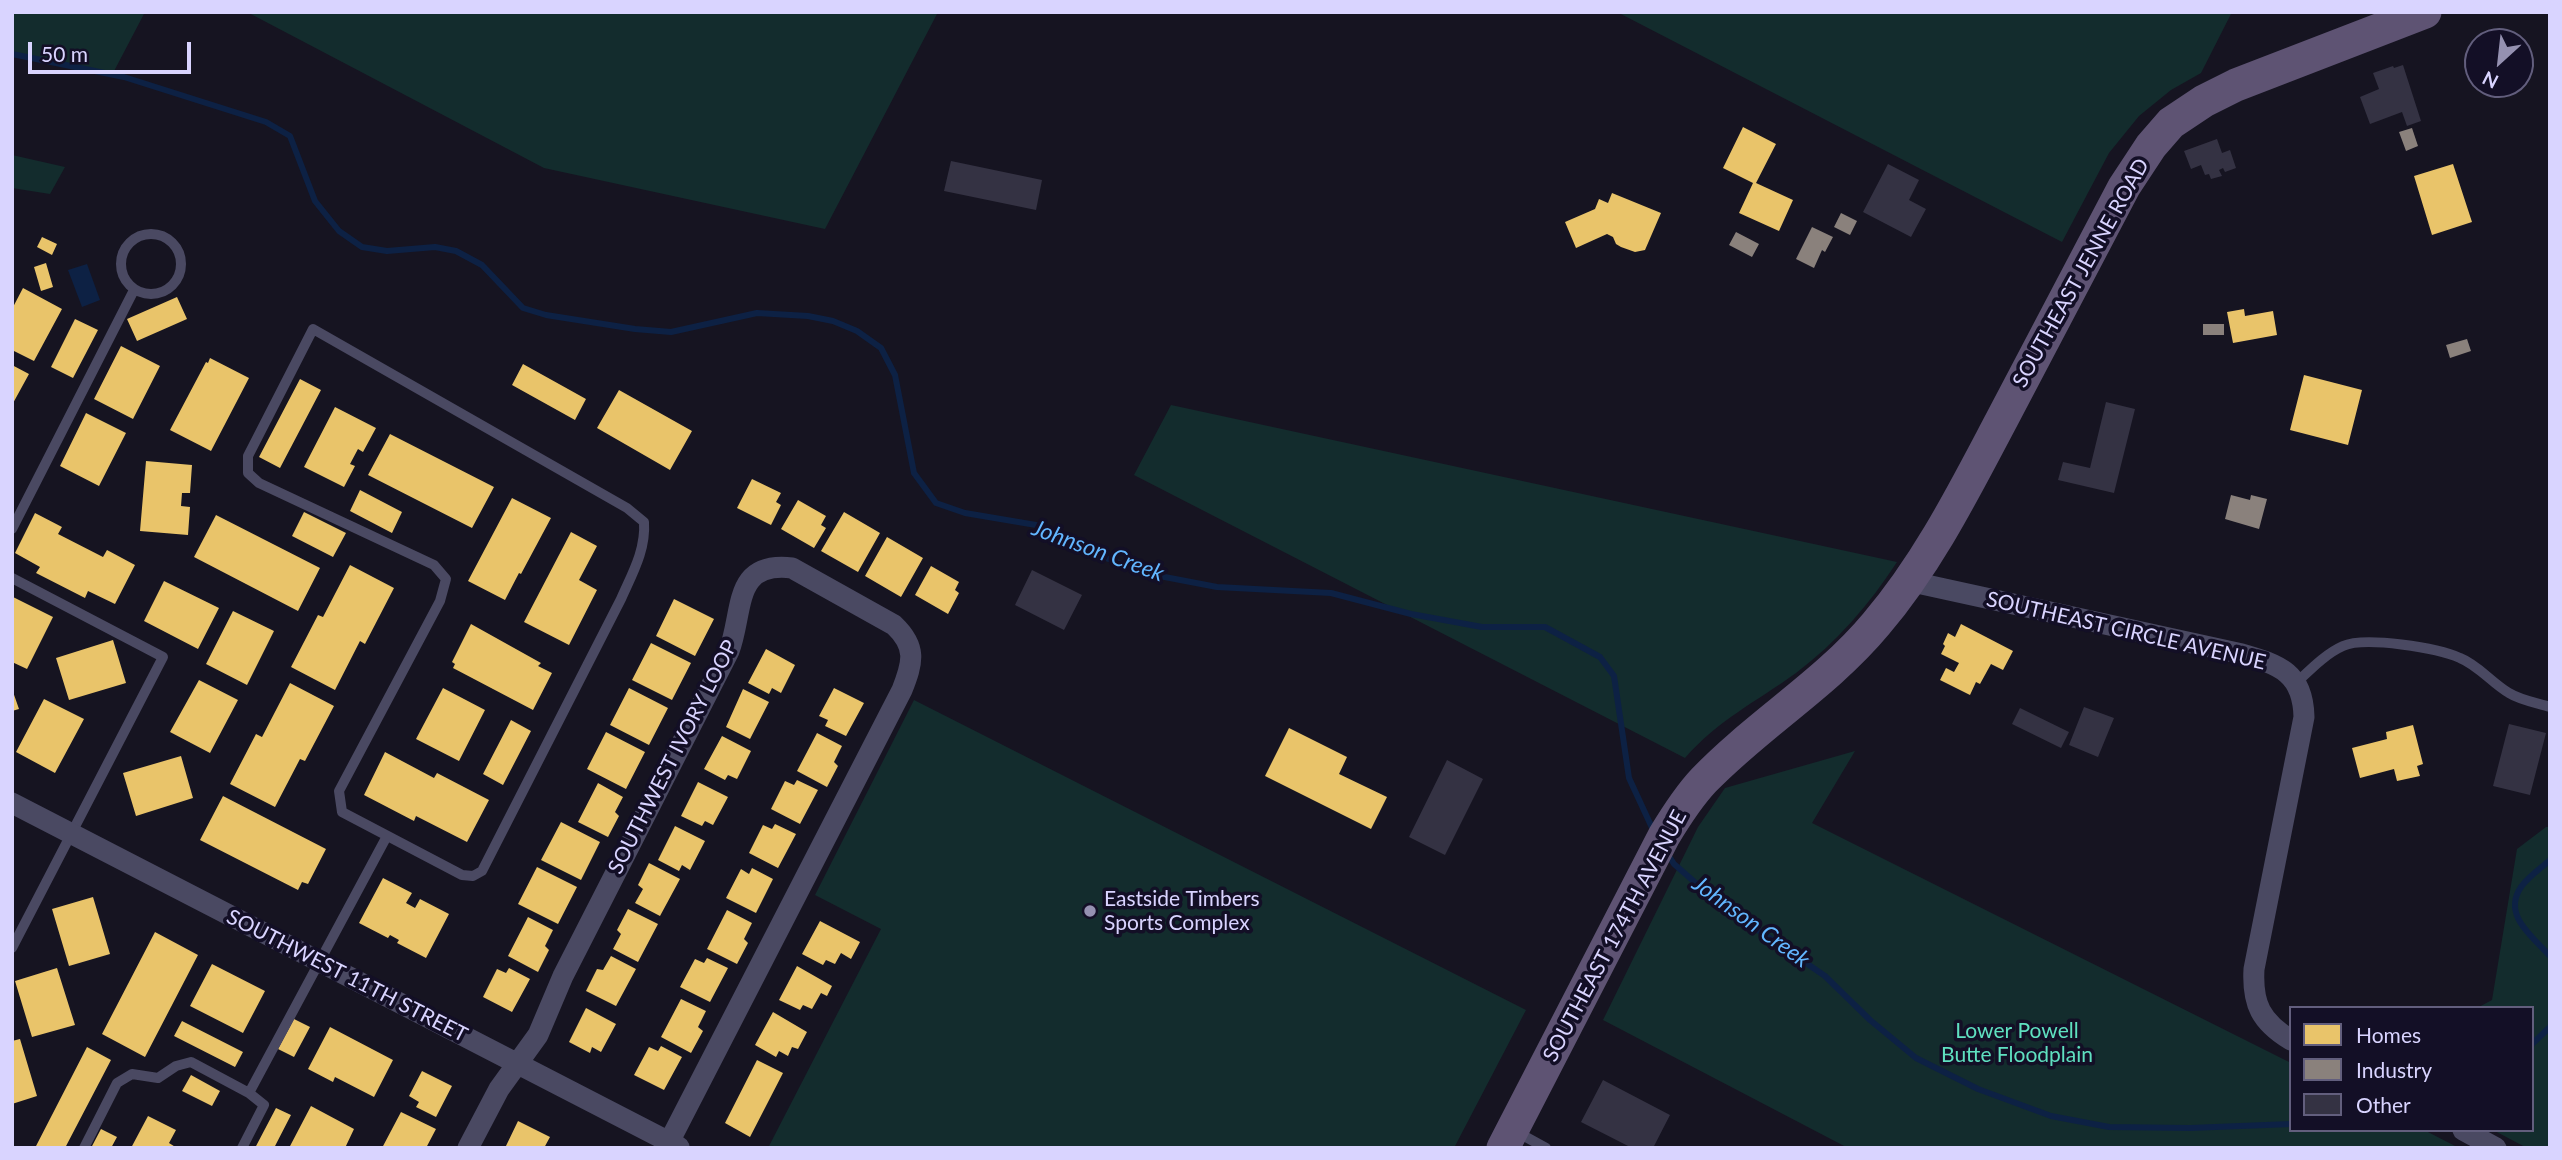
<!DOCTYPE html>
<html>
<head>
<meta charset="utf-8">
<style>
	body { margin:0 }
	#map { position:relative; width:2562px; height:1160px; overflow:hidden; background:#161421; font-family:Lato,sans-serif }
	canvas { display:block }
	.frame { position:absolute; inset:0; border:14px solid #d9d4ff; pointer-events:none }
	.legend { position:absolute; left:2289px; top:1006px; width:245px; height:126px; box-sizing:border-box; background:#130f26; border:2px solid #625e7d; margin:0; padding:9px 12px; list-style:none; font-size:21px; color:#d9d4ff }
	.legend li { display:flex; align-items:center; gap:14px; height:35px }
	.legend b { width:35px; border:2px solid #625e7d }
	.north { position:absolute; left:2464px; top:28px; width:70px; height:70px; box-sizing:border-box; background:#130f26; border:2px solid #625e7d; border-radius:50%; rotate:207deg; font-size:19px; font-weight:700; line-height:28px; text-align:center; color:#d9d4ff }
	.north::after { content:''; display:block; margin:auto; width:24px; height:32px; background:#9591b1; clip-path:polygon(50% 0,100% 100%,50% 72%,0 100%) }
	.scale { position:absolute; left:28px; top:42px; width:163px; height:32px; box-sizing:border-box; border:4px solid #d9d4ff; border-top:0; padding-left:9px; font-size:21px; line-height:24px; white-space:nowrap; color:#d9d4ff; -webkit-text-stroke:5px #130f26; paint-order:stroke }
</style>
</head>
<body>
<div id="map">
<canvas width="2562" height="1160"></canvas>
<div class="frame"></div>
<ul class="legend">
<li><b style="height:19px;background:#e9c46a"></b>Homes</li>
<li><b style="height:19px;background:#8a817c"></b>Industry</li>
<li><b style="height:19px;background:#343243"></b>Other</li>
</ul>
<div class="north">N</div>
<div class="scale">50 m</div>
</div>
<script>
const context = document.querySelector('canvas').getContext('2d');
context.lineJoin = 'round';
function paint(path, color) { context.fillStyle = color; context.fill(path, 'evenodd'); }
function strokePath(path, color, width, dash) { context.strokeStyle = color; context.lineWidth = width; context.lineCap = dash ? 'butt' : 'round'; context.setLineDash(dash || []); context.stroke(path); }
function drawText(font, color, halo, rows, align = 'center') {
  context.font = font + ' Lato,sans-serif'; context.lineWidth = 7; context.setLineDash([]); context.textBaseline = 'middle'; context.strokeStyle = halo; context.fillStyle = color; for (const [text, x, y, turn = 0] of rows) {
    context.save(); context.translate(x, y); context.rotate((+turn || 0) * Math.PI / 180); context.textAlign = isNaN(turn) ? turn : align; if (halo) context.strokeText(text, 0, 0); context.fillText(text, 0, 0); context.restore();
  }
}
paint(new Path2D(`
	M12,12H145L112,75L12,53Z
	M247,12H938L825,229L544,168Z
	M1617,12H2232L2201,73L2171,90L2139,116L2109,153L2062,242Z
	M12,155L65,167L50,194L12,188Z
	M1171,405L1897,562C1869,605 1837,642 1796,673C1756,702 1718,720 1685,758L1134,475Z
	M914,700L1526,1010L1454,1148H768L881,929L815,895Z
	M1855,751L1812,823L2291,1063V1130H2424L2459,1148H1848L1603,1020L1698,827L1725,788Z
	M2546,827H2550V1148H2527L2493,1130H2532V1008H2477L2492,1000L2517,849Z`), '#132c2d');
paint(new Path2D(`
	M87,264L100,300L82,307L68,270Z`), '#0d2144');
paint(new Path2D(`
	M1743,127L1776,144L1756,183L1793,200L1779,231L1739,213L1753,183L1723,168Z
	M2453,164L2472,222L2432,235L2414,176Z
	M1612,193L1661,213L1645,250L1635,252L1621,247L1616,244L1613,237L1607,234L1576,248L1565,222L1595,209L1599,199L1608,203Z
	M42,237L57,244L52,255L37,247Z
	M46,263L53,287L41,291L34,267Z
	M23,288L62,309L34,361L12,350V309Z
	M177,297L187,319L137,341L127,319Z
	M2244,309L2245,316L2273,311L2277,335L2233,343L2227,312Z
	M75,319L98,330L73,378L51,367Z
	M121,346L160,366L133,419L94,399Z
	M210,358L249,378L211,451L170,430L206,362L208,363Z
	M523,364L586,399L575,420L512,385Z
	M12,365L29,374L12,405Z
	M2304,375L2362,390L2348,445L2290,430Z
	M300,379L321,390L280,468L259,457Z
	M619,390L692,431L670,470L597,428Z
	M335,407L376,428L363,452L358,449L350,464L355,466L344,487L304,467Z
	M86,413L126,433L99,486L60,466Z
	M390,434L494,487L472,528L368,475Z
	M146,461L192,465L190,493H182L181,506L190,507L188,535L140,531Z
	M752,479L781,493L776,502L781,505L771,525L737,508Z
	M360,490L402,512L392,533L350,511Z
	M512,498L551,518L521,574L519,573L505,600L468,581Z
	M798,500L826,516L821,525L826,528L814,548L781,529Z
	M304,512L346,533L333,557L292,536Z
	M844,512L880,533L858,572L821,551Z
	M35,513L62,527L58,534L103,557L107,550L135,565L115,604L88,591L85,598L36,573L40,567L15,553Z
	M216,515L320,568L298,611L194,557Z
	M571,532L597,546L579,580L597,590L569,645L524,622Z
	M887,537L923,558L901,597L865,576Z
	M350,565L394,588L365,644L360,641L335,690L291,667L318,615L323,617Z
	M931,566L959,582L955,590L959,593L948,614L915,595Z
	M164,581L219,608L198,649L144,621Z
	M13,597L53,617L27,669L12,662Z
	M674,599L714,619L695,656L656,636Z
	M233,611L274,631L247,685L206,664Z
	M471,624L541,663L538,666L552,673L533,710L453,668L455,664L452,662Z
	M1961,624L2013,651L2003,670L1991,664L1980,684L1976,682L1970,695L1940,680L1946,668L1954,672L1959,663L1941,654L1945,646L1943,644L1948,633L1955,637Z
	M113,640L126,683L69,700L56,658Z
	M651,643L691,663L672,700L632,680Z
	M766,649L795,665L781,693L772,688L769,694L748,683Z
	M199,680L238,700L210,753L170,732Z
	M290,683L334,706L305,761L300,759L275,807L230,784L256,734L262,737Z
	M443,688L485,710L459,761L416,739Z
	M629,688L668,708L649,745L610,725Z
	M834,688L864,703L846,736L825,726L828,720L819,716Z
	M12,689L19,709L12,711Z
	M743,689L769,702L750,739L726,727Z
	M44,699L84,719L55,773L16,752Z
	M511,720L531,731L503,785L483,774Z
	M2413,725L2423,764L2417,766L2420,776L2397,781L2394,769L2360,778L2352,748L2387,739L2386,732Z
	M1289,728L1347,757L1339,774L1387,797L1371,829L1265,776Z
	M606,732L645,752L626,789L587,769Z
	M817,733L842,746L834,762L838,766L827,787L797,771Z
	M722,736L751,751L737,779L728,775L725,780L704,769Z
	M385,752L434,778L437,773L489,800L467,842L416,816L414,821L364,795Z
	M181,756L193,798L136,816L123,773Z
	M797,780L818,790L800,824L771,809L785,781L794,785Z
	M698,782L728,797L713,825L705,821L702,826L681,816Z
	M598,783L623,797L615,812L619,816L608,837L578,822Z
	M223,796L326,849L308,884L302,882L298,890L200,840Z
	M561,822L600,842L581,880L541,860Z
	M775,824L796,834L778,868L749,853L763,825L772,829Z
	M675,826L705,841L690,870L682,865L679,871L658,860Z
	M649,863L680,879L660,916L635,903L643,889L638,885Z
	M537,867L577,887L558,924L518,904Z
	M752,868L773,879L756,913L726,898L741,869L749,874Z
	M383,878L412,893L406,903L415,908L420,899L449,914L426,958L397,943L399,940L390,935L388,938L359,923Z
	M93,897L110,954L69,966L52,909Z
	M628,909L658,924L638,962L613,949L621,934L617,930Z
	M727,910L752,923L744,939L748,943L737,964L707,949Z
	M528,917L553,930L545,946L549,950L538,972L508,956Z
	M820,921L860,942L851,959L841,953L835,964L826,960L823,965L802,954Z
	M155,932L198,955L145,1057L102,1034Z
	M611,956L636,969L616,1006L586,991L597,969L603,970Z
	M707,958L728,968L710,1002L680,987L695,959L704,963Z
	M212,964L265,991L243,1033L190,1006Z
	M797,966L832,986L827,996L821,993L812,1009L803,1005L800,1010L779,1000Z
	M57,968L75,1025L32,1037L15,981Z
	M509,968L530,979L512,1012L483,997L497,969L506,973Z
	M681,999L706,1011L698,1027L703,1031L691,1053L661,1037Z
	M586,1008L616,1024L601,1052L592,1047L590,1053L569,1042Z
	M773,1012L807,1032L798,1049L792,1047L788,1056L779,1051L776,1057L755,1045Z
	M294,1019L310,1027L294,1057L278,1049Z
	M182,1021L243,1052L235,1067L174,1036Z
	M330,1027L393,1060L374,1097L335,1077L333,1082L308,1069Z
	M20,1039L37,1096L12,1104V1041Z
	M661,1046L682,1057L664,1090L634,1075L649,1047L658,1051Z
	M87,1047L111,1060L65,1148H35Z
	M757,1060L783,1073L750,1137L725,1123Z
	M422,1071L452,1086L436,1117L416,1107L419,1102L409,1096Z
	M191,1075L220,1091L212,1106L182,1091Z
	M311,1106L354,1129L345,1148H289Z
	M276,1108L291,1115L274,1148H255Z
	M401,1112L436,1129L426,1148H382Z
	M148,1116L176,1130L169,1143L177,1148H131Z
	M518,1121L550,1137L544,1148H505Z
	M101,1129L117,1137L111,1148H91Z`), '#e9c46a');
paint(new Path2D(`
	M2412,128L2418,146L2406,151L2399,132Z
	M1841,213L1857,221L1850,235L1834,227Z
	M1812,227L1833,237L1825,252L1822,250L1814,268L1796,259Z
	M1736,232L1759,244L1752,257L1729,245Z
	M2203,324H2224V335H2203Z
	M2467,339L2471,351L2450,358L2446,345Z
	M2231,495L2250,500L2251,495L2267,499L2259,529L2225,519Z`), '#8a817c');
strokePath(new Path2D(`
	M12,54L124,77L266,122L290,136L315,201L339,231L362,247L387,251L435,247L456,251L482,265L523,308L546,315L635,329L671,332L757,313L808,316L833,321L857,331L881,348L895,375L914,473L936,503L965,513L1042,526L1087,551L1149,574L1217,587L1331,593L1411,614L1482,627H1545L1600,657L1614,676L1629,778L1654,832
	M1667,853L1674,864L1721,905L1825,976L1870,1020L1916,1058L1978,1089L2051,1116L2109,1127L2190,1128L2291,1124
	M2550,860C2541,868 2528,877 2521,887C2502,915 2532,936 2550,956
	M2532,1044L2550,1027`), '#0d2144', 6);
paint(new Path2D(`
	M2403,65L2421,121L2407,126L2402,112L2370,124L2360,97L2379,89L2373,73L2393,66L2394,68Z
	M2217,139L2222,153L2230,150L2236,168L2225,172L2223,168L2219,170L2222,176L2211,179L2209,174L2205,175L2201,165L2191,169L2184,151Z
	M951,161L1042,180L1036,210L944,191Z
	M1888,164L1919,180L1909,200L1926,209L1911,237L1863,212Z
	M2106,402L2135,409L2114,493L2058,480L2063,462L2090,468Z
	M1032,570L1082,595L1064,630L1015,605Z
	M2084,707L2114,718L2098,757L2069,745Z
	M2020,708L2069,732L2061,748L2012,724Z
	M2509,724L2546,733L2530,795L2493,786Z
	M1447,760L1483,779L1445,855L1409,837Z
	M1603,1080L1670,1115L1653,1148H1632L1581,1122Z`), '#343243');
strokePath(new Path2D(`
	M121 264a30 30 0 1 1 60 0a30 30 0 1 1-60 0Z
	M313,329L627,508L644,522C646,550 632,574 621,599L482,871L473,876L462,875L342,812L339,791L440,601L446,579L434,565L259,483L248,473V456Z
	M12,529L134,290
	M12,578L163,657L12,948
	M2296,683C2310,670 2325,654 2343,646C2365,636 2438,648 2460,658C2478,665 2492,683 2509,693C2520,700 2537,703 2550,707
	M249,1093L387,836
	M1515,1131L1546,1148
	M84,1148L117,1083L132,1074L158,1078L176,1066L191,1062L249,1093L264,1105L242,1148`), '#4a4962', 10);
strokePath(new Path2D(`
	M1908,581L2242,654C2280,665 2303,673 2304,717L2254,969C2252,1004 2261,1022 2291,1040
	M12,803L679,1147
	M2463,1130L2496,1148
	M468,1148L499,1089L538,1035L563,976L729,651C744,611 732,561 792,568L894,625C917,647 913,662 902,690L666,1148`), '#4a4962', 21);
strokePath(new Path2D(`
	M1503,1148L1664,836C1676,816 1688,797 1704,780C1758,724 1826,684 1876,624C1928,563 1964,491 2001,421C2042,343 2083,265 2124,187L2151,146L2171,123L2204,101L2236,85L2425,12`), '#5e5373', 33);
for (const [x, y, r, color] of [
	[1090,911,7,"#9591b1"]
]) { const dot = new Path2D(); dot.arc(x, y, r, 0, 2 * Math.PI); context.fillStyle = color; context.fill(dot); strokePath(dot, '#130f26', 2.5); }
drawText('21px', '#d9d4ff', '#130f26', [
	["SOUTHEAST JENNE ROAD",2081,273,-61],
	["SOUTHEAST CIRCLE AVENUE",2126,631,13],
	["SOUTHWEST IVORY LOOP",673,757,-63],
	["SOUTHEAST 174TH AVENUE",1615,936,-62],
	["SOUTHWEST 11TH STREET",347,976,27]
]);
drawText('21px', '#d9d4ff', '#130f26', [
	["Eastside Timbers",1104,899],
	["Sports Complex",1104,923]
], 'left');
drawText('21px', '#5fe0c0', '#130f26', [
	["Lower Powell",2017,1031],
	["Butte Floodplain",2017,1055]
]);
drawText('italic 23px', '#62b6ff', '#130f26', [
	["Johnson Creek",1098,551,20],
	["Johnson Creek",1751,922,36]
]);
</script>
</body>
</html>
